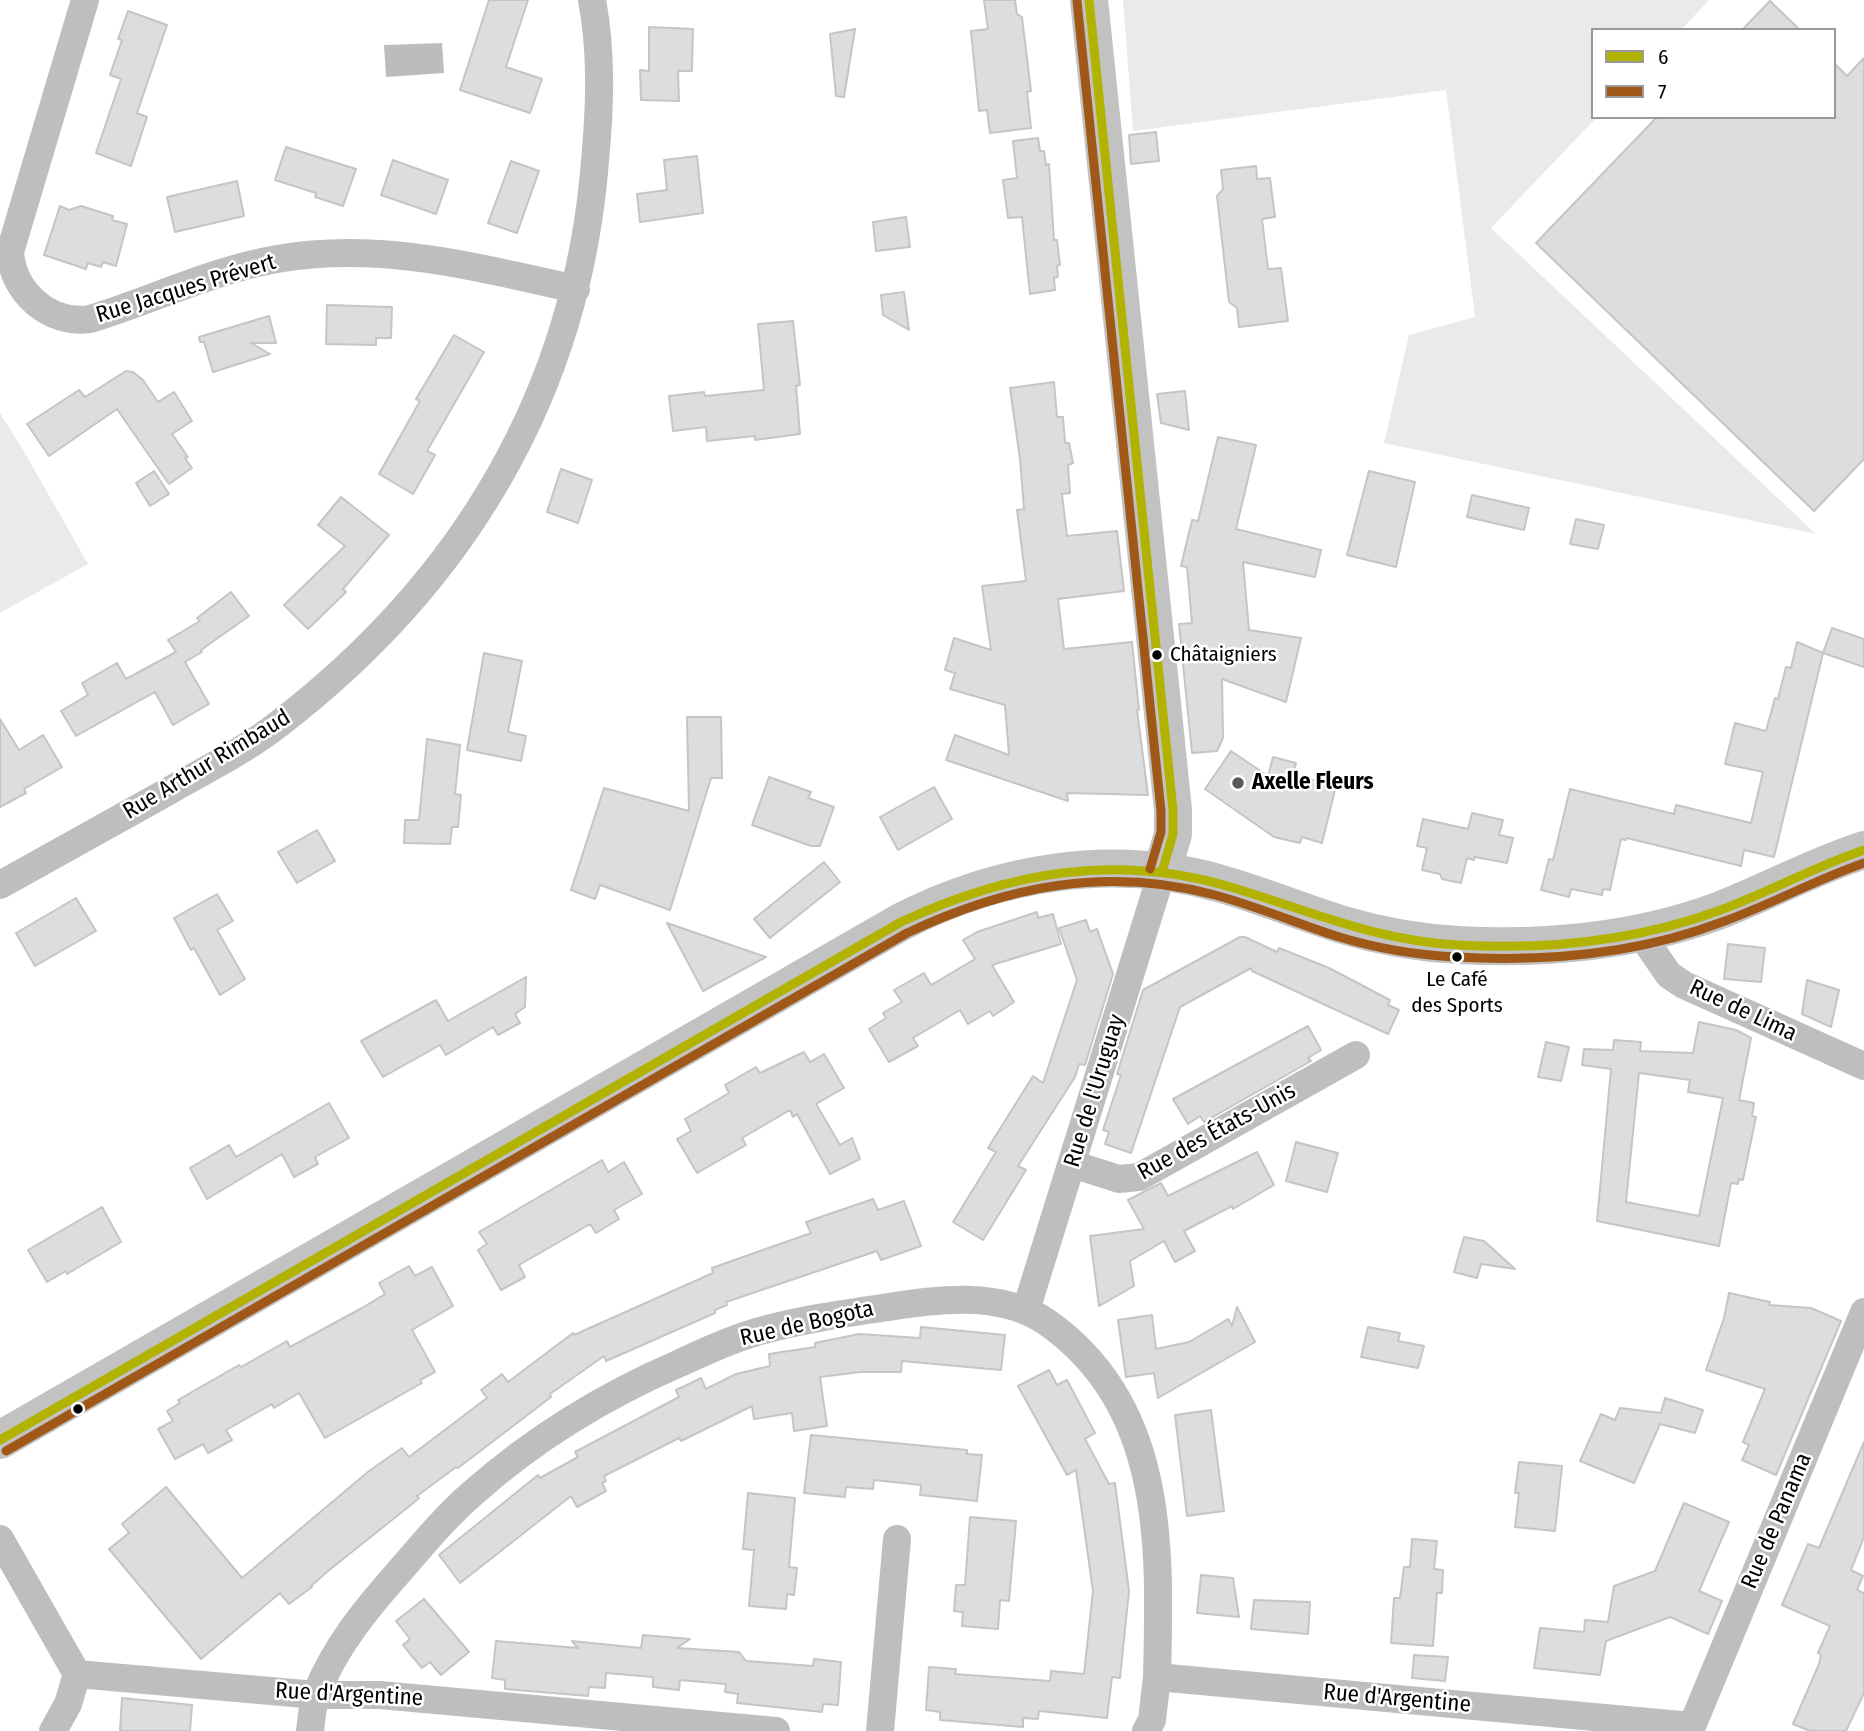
<!DOCTYPE html>
<html>
<head>
<meta charset="utf-8">
<style>
	body { margin:0 }
	#map { position:relative; width:1864px; height:1731px; overflow:hidden; background:#fff; font-family:"Fira Sans Condensed",sans-serif }
	canvas { display:block }
	.legend { position:absolute; left:1591px; top:28px; width:245px; height:91px; box-sizing:border-box; background:#fff; border:2px solid #999; margin:0; padding:9px 12px; list-style:none; font-size:21px; color:#000 }
	.legend li { display:flex; align-items:center; gap:14px; height:35px }
	.legend b { width:35px; border:2px solid #999 }
</style>
</head>
<body>
<div id="map">
<canvas width="1864" height="1731"></canvas>
<ul class="legend">
<li><b style="height:9px;background:#b2b200"></b>6</li>
<li><b style="height:9px;background:#9f5818"></b>7</li>
</ul>
</div>
<script>
const context = document.querySelector('canvas').getContext('2d');
context.lineJoin = 'round';
function paint(path, color) { context.fillStyle = color; context.fill(path, 'evenodd'); }
function strokePath(path, color, width, dash) { context.strokeStyle = color; context.lineWidth = width; context.lineCap = dash ? 'butt' : 'round'; context.setLineDash(dash || []); context.stroke(path); }
function drawText(font, color, halo, rows, align = 'center') {
  context.font = font + ' "Fira Sans Condensed",sans-serif'; context.lineWidth = 5; context.setLineDash([]); context.textBaseline = 'middle'; context.strokeStyle = halo; context.fillStyle = color; for (const [text, x, y, turn = 0] of rows) {
    context.save(); context.translate(x, y); context.rotate((+turn || 0) * Math.PI / 180); context.textAlign = isNaN(turn) ? turn : align; if (halo) context.strokeText(text, 0, 0); context.fillText(text, 0, 0); context.restore();
  }
}
paint(new Path2D(`
	M1123,0H1709L1681,30H1593V117H1597L1491,228L1816,534L1384,443L1409,335L1475,317L1446,90L1133,131Z
	M0,413L22,448L88,564L0,613Z`), '#eaeaea');
paint(new Path2D(`
	M442,43L444,73L386,77L384,45Z`), '#bcbcbc');
const building = new Path2D(`
	M489,0H528L506,67L542,79L530,113L460,90Z
	M984,0H1015L1017,14L1022,17L1031,91L1027,92L1031,128L990,133L987,110L979,111L971,31L988,29Z
	M1770,1L1800,30H1742Z
	M128,11L167,25L137,113L147,117L131,166L96,153L121,79L110,75L122,40L118,39Z
	M649,27L693,29L692,71H678L679,101L641,100L640,70L649,71Z
	M855,29L844,97L836,96L830,34Z
	M1864,58V459L1814,511L1536,243L1657,117H1834V63L1847,76Z
	M1156,132L1159,161L1131,164L1129,135Z
	M1038,138L1040,151H1044L1046,165L1049,164L1054,240H1057L1060,265L1057,266L1058,277L1054,278L1055,290L1030,294L1022,217L1008,218L1003,180L1017,178L1013,141Z
	M286,147L356,169L343,206L315,197L316,193L275,180Z
	M697,156L703,213L640,222L637,194L667,190L664,160Z
	M393,160L448,180L436,214L381,195Z
	M511,161L539,171L517,233L488,223Z
	M1256,166L1257,179L1270,178L1275,217L1262,219L1268,269L1281,268L1288,321L1239,327L1237,308L1229,302L1217,196L1223,189L1221,170Z
	M237,181L244,216L175,232L167,197Z
	M60,206L69,210L81,206L113,216L112,220L127,224L116,266L103,262L101,267L88,263L86,269L44,255Z
	M906,217L910,247L876,251L873,222Z
	M904,292L909,330L883,315L881,295Z
	M327,305L392,307L391,338H376V345L326,344Z
	M269,316L276,343H251L270,354L213,372L204,342H200L199,337Z
	M793,321L800,385L796,386L800,434L755,440V436L707,441L706,427L673,431L669,396L704,392L705,396L764,390L758,324Z
	M454,335L484,352L427,451L435,455L413,494L379,474L420,401L416,399Z
	M126,371L133,372L143,380L158,402L174,392L192,421L172,434L188,457L185,458L192,468L169,484L117,409L49,456L27,424L79,390L85,397Z
	M1054,382L1057,417H1063L1065,443H1069L1073,463L1068,465L1070,493L1062,494L1067,536L1117,531L1124,591L1058,599L1064,649L1132,642L1139,710H1137L1148,795L1067,793L1068,801L946,760L955,735L1009,755L1005,705L950,689L955,673L945,670L954,638L991,650L982,586L1026,581L1017,510L1024,509L1020,459L1010,388Z
	M1185,391L1189,430L1161,423L1157,394Z
	M1218,437L1256,445L1236,529L1321,550L1315,577L1243,562L1249,630L1301,638L1286,702L1222,679L1223,738L1217,751L1192,753L1179,624L1192,623L1187,567L1181,566L1192,520L1198,521Z
	M561,469L592,480L578,523L547,512Z
	M154,471L169,494L150,506L136,483Z
	M1369,471L1415,482L1396,567L1347,555Z
	M1472,495L1529,508L1524,530L1467,517Z
	M341,497L389,535L343,589L346,592L308,629L284,605L345,546L318,525Z
	M1576,519L1604,525L1598,549L1570,544Z
	M231,592L249,616L201,650L202,652L185,662L209,704L173,725L155,692L76,736L61,711L88,695L82,683L117,663L126,679L176,652L168,640L200,621L197,618Z
	M1832,628L1864,639V667L1823,653L1774,857L1744,850L1741,866L1627,838L1626,840L1621,839L1610,890L1603,889L1602,895L1571,889L1569,897L1541,890L1549,859L1553,860L1570,789L1674,814L1676,805L1751,823L1763,772L1725,764L1735,723L1766,731L1775,698L1778,699L1786,667L1791,668L1797,642L1823,653Z
	M484,653L522,661L508,732L526,736L521,761L467,750Z
	M687,717H721L722,778H711L670,910L600,885L595,899L571,890L604,788L689,811Z
	M0,719L19,750L43,735L62,767L24,789L26,793L0,807Z
	M427,739L460,745L455,794L461,795L458,827H452L450,844L404,843L405,820H419Z
	M1231,751L1268,776L1273,757L1296,763L1293,775L1336,786L1322,843L1302,837L1300,843L1274,837L1205,789Z
	M769,777L811,792L808,798L834,807L820,846H811L752,825Z
	M934,787L952,819L898,850L880,817Z
	M1472,813L1503,820L1499,835L1513,838L1507,863L1475,857L1474,860L1467,858L1461,883L1442,879L1440,874L1422,870L1427,848L1417,846L1423,819L1468,829Z
	M317,830L335,861L297,883L278,852Z
	M824,862L840,882L770,938L754,919Z
	M217,894L233,921L217,930L245,979L220,995L194,948L191,950L174,918Z
	M76,898L96,931L35,966L16,933Z
	M1037,912L1038,918L1053,914L1061,944L992,965L1014,1002L993,1016L990,1011L968,1024L960,1010L913,1038L918,1046L889,1062L869,1029L886,1018L883,1013L902,1002L894,990L924,973L931,985L975,959L963,940L977,932Z
	M1086,920L1090,932L1097,929L1113,974L1085,1065L1079,1064L1075,1077L1018,1166L1026,1170L983,1240L953,1222L996,1152L988,1148L1033,1076L1043,1083L1077,980L1059,928Z
	M667,923L766,957L703,991Z
	M1240,937H1245L1277,952L1279,948L1329,968L1390,1000L1388,1005L1399,1010L1388,1034L1252,971L1251,968L1180,1007L1131,1153L1105,1144L1109,1132L1103,1130L1121,1075L1117,1074L1143,990Z
	M1728,944L1765,948L1761,982L1724,979Z
	M526,977L525,1007L515,1014L520,1023L498,1035L493,1027L446,1055L440,1045L383,1077L361,1041L436,1000L448,1021Z
	M1807,980L1839,990L1831,1027L1802,1014Z
	M1699,1022L1736,1030L1751,1038L1739,1100L1754,1103L1752,1116L1756,1117L1743,1180L1739,1179L1738,1184L1731,1183L1719,1246L1597,1221L1611,1069L1582,1065L1584,1049L1613,1050L1614,1040L1641,1042L1640,1051L1693,1053ZM1639,1073L1690,1080L1688,1092L1723,1098L1699,1216L1626,1202Z
	M1308,1026L1321,1050L1308,1058L1311,1061L1204,1122L1200,1116L1188,1124L1173,1099Z
	M1546,1042L1569,1047L1561,1081L1538,1077Z
	M804,1052L810,1062L824,1054L844,1088L816,1104L840,1145L852,1138L860,1159L830,1174L797,1114L793,1117L790,1110L742,1138L746,1145L697,1173L677,1139L691,1131L685,1119L729,1093L725,1085L756,1067L760,1073Z
	M329,1103L349,1138L315,1157L318,1164L294,1177L282,1154L207,1199L190,1168L229,1145L236,1157Z
	M1296,1142L1338,1153L1327,1192L1286,1181Z
	M1257,1152L1274,1185L1233,1209L1232,1206L1184,1231L1195,1251L1175,1262L1164,1241L1130,1261L1134,1286L1099,1306L1090,1236L1144,1229L1128,1200L1161,1183L1168,1196Z
	M602,1160L608,1172L624,1162L642,1194L614,1210L619,1219L596,1233L590,1224L519,1265L525,1277L501,1290L478,1250L487,1244L479,1232Z
	M873,1199L878,1210L904,1201L921,1246L881,1260L877,1251L726,1302L727,1305L715,1310V1313L606,1361L604,1356L550,1394L551,1397L458,1468L456,1467L417,1496L419,1498L412,1504L328,1571L311,1586L312,1587L289,1604L280,1593L201,1659L109,1549L129,1533L122,1524L166,1487L242,1578L369,1471L402,1448L409,1457L487,1398L481,1390L502,1374L508,1382L573,1333L574,1335L713,1273L712,1268L811,1233L806,1222Z
	M102,1207L121,1242L67,1274L66,1271L47,1282L28,1250Z
	M1464,1237L1484,1241L1515,1269L1481,1264L1477,1278L1454,1272Z
	M409,1266L415,1276L432,1267L453,1306L412,1330L435,1372L420,1380L422,1383L325,1438L299,1393L274,1408L272,1404L226,1430L232,1440L208,1453L203,1444L175,1459L158,1429L173,1421L167,1411L180,1403L178,1400L239,1365L241,1367L287,1341L290,1347L362,1308L385,1294L379,1283Z
	M1729,1293L1770,1302L1769,1305L1811,1308L1841,1321L1776,1475L1742,1460L1749,1445L1743,1442L1765,1389L1706,1370L1724,1318Z
	M1237,1307L1255,1342L1158,1398L1154,1373L1126,1377L1118,1320L1152,1315L1156,1349L1189,1342L1228,1319L1232,1326Z
	M921,1327L1005,1335L1001,1370L902,1361L901,1372H860L820,1377L827,1426L794,1431L792,1413L754,1419L752,1406L681,1441L679,1438L604,1476L606,1481L602,1483L606,1491L577,1507L571,1496L460,1583L439,1555L538,1475L540,1478L578,1457L575,1452L679,1397L676,1390L689,1384L701,1378L706,1389L736,1374L770,1366L769,1354L815,1347V1343L859,1334L920,1338Z
	M1368,1327L1400,1333L1398,1341L1424,1346L1418,1368L1361,1357Z
	M1049,1370L1057,1385L1067,1380L1095,1433L1085,1439L1109,1484L1115,1483L1129,1591L1120,1678L1112,1677L1107,1718L1039,1711L1038,1719L1023,1718V1727L940,1720V1712L926,1710L929,1667L956,1669L955,1674L1050,1681L1051,1671L1084,1674L1093,1591L1076,1470L1067,1475L1018,1386Z
	M1665,1398L1703,1410L1695,1433L1660,1424L1634,1483L1580,1461L1601,1414L1615,1420L1620,1408L1661,1413Z
	M1211,1410L1224,1511L1187,1516L1175,1415Z
	M811,1435L967,1450V1454L982,1455L977,1501L920,1495L921,1485L874,1480L873,1489L846,1487L845,1497L804,1493Z
	M1864,1442V1537L1851,1570L1863,1576L1857,1590L1864,1593V1693L1846,1731H1810L1793,1724L1819,1664L1821,1655L1818,1653L1830,1626L1782,1605L1808,1544L1819,1548Z
	M1519,1462L1562,1466L1555,1531L1515,1527L1519,1493H1515Z
	M748,1493L795,1498L789,1567L797,1568L794,1595L787,1594L786,1609L749,1606L754,1550L743,1549Z
	M1684,1503L1729,1522L1699,1591L1722,1601L1708,1634L1670,1617L1606,1641L1600,1675L1534,1668L1540,1628L1584,1632L1585,1620L1608,1622L1614,1586L1655,1571Z
	M970,1517L1016,1521L1009,1601L1000,1600L998,1629L962,1626L963,1612L954,1611L956,1585H965Z
	M1412,1539L1437,1541L1434,1569L1443,1570L1442,1593H1437L1433,1646L1391,1643L1394,1598H1400L1404,1567H1410Z
	M1201,1575L1233,1578L1239,1617L1197,1613Z
	M424,1599L469,1652L441,1675L430,1662L422,1668L411,1655L403,1645L410,1639L396,1621Z
	M1254,1600L1310,1602L1308,1634L1251,1629Z
	M643,1635L690,1639L677,1648L739,1652L746,1661L813,1666L814,1659L841,1662L838,1705L823,1704L822,1712L737,1703L738,1694L725,1692L726,1684L680,1680L679,1690L653,1687V1677L606,1673L605,1688L589,1687L588,1696L505,1689V1680L492,1678L496,1641L578,1648L572,1641L641,1648Z
	M1414,1655L1448,1657L1445,1681L1412,1678Z
	M122,1698L192,1705L190,1731H120Z`);
paint(building, '#ddd');
strokePath(building, '#c5c5c5', 2);
strokePath(new Path2D(`
	M85,0L10,252C13,292 49,325 90,319C152,300 213,270 277,259C379,241 476,267 576,289
	M0,885C56,854 111,823 167,792C205,770 246,750 280,723C463,582 577,393 595,161C600,107 602,53 592,0
	M1640,933L1669,975L1684,985L1864,1066
	M1072,1164L1119,1179L1139,1177L1356,1055
	M1026,1310L1162,872
	M0,1539L77,1674
	M77,1674L316,1695H380L776,1731
	M53,1731L68,1704L77,1674
	M310,1731C312,1718 312,1704 317,1692C335,1647 366,1609 398,1573C422,1545 446,1516 474,1492C535,1438 606,1395 680,1363C706,1351 732,1339 760,1331C800,1320 841,1314 882,1308C936,1299 1001,1290 1048,1323C1166,1407 1160,1549 1157,1677
	M880,1731L897,1539
	M1146,1731L1152,1720L1157,1677L1692,1726
	M1690,1731L1864,1312`), '#bebebe', 28);
strokePath(new Path2D(`
	M1089,0L1173,810V834L1162,872
	M0,1440L901,922C998,872 1111,853 1218,883C1261,895 1301,912 1343,925C1380,936 1420,943 1458,945C1544,950 1637,941 1718,911C1767,892 1814,866 1864,850`), '#c2c2c2', 38);
strokePath(new Path2D(`
	M1089,0L1173,810V834L1162,872
	M0,1440L901,922C1009,872 1117,852 1234,888C1310,911 1377,941 1458,945C1545,950 1635,941 1718,911C1767,893 1814,867 1864,850`), '#b2b200', 9);
strokePath(new Path2D(`
	M1077,1L1161,811V832L1150,869
	M6,1451L907,933C1007,886 1106,866 1215,895C1256,906 1296,923 1336,936C1375,948 1415,955 1456,957C1545,962 1638,954 1722,922C1770,905 1815,880 1864,863`), '#9f5818', 9);
for (const [x, y, r, color] of [
	[1157,655,6,"#000"],
	[1238,783,7,"#595959"],
	[1457,957,6,"#000"],
	[78,1409,6,"#000"]
]) { const dot = new Path2D(); dot.arc(x, y, r, 0, 2 * Math.PI); context.fillStyle = color; context.fill(dot); strokePath(dot, '#fff', 2.5); }
drawText('21px', '#000', '#fff', [
	["Châtaigniers",1170,655],
	["Le Café",1457,980,"center"],
	["des Sports",1457,1006,"center"]
], 'left');
drawText('23px', '#000', '#fff', [
	["Rue Jacques Prévert",186,289,-17],
	["Rue Arthur Rimbaud",207,765,-31],
	["Rue de Lima",1743,1011,25],
	["Rue de l'Uruguay",1095,1091,-73],
	["Rue des États-Unis",1217,1132,-29],
	["Rue de Bogota",807,1324,-13],
	["Rue de Panama",1777,1521,-67],
	["Rue d'Argentine",349,1695,3],
	["Rue d'Argentine",1397,1699,5]
]);
drawText('bold 23px', '#000', '#fff', [
	["Axelle Fleurs",1252,783]
], 'left');
</script>
</body>
</html>
